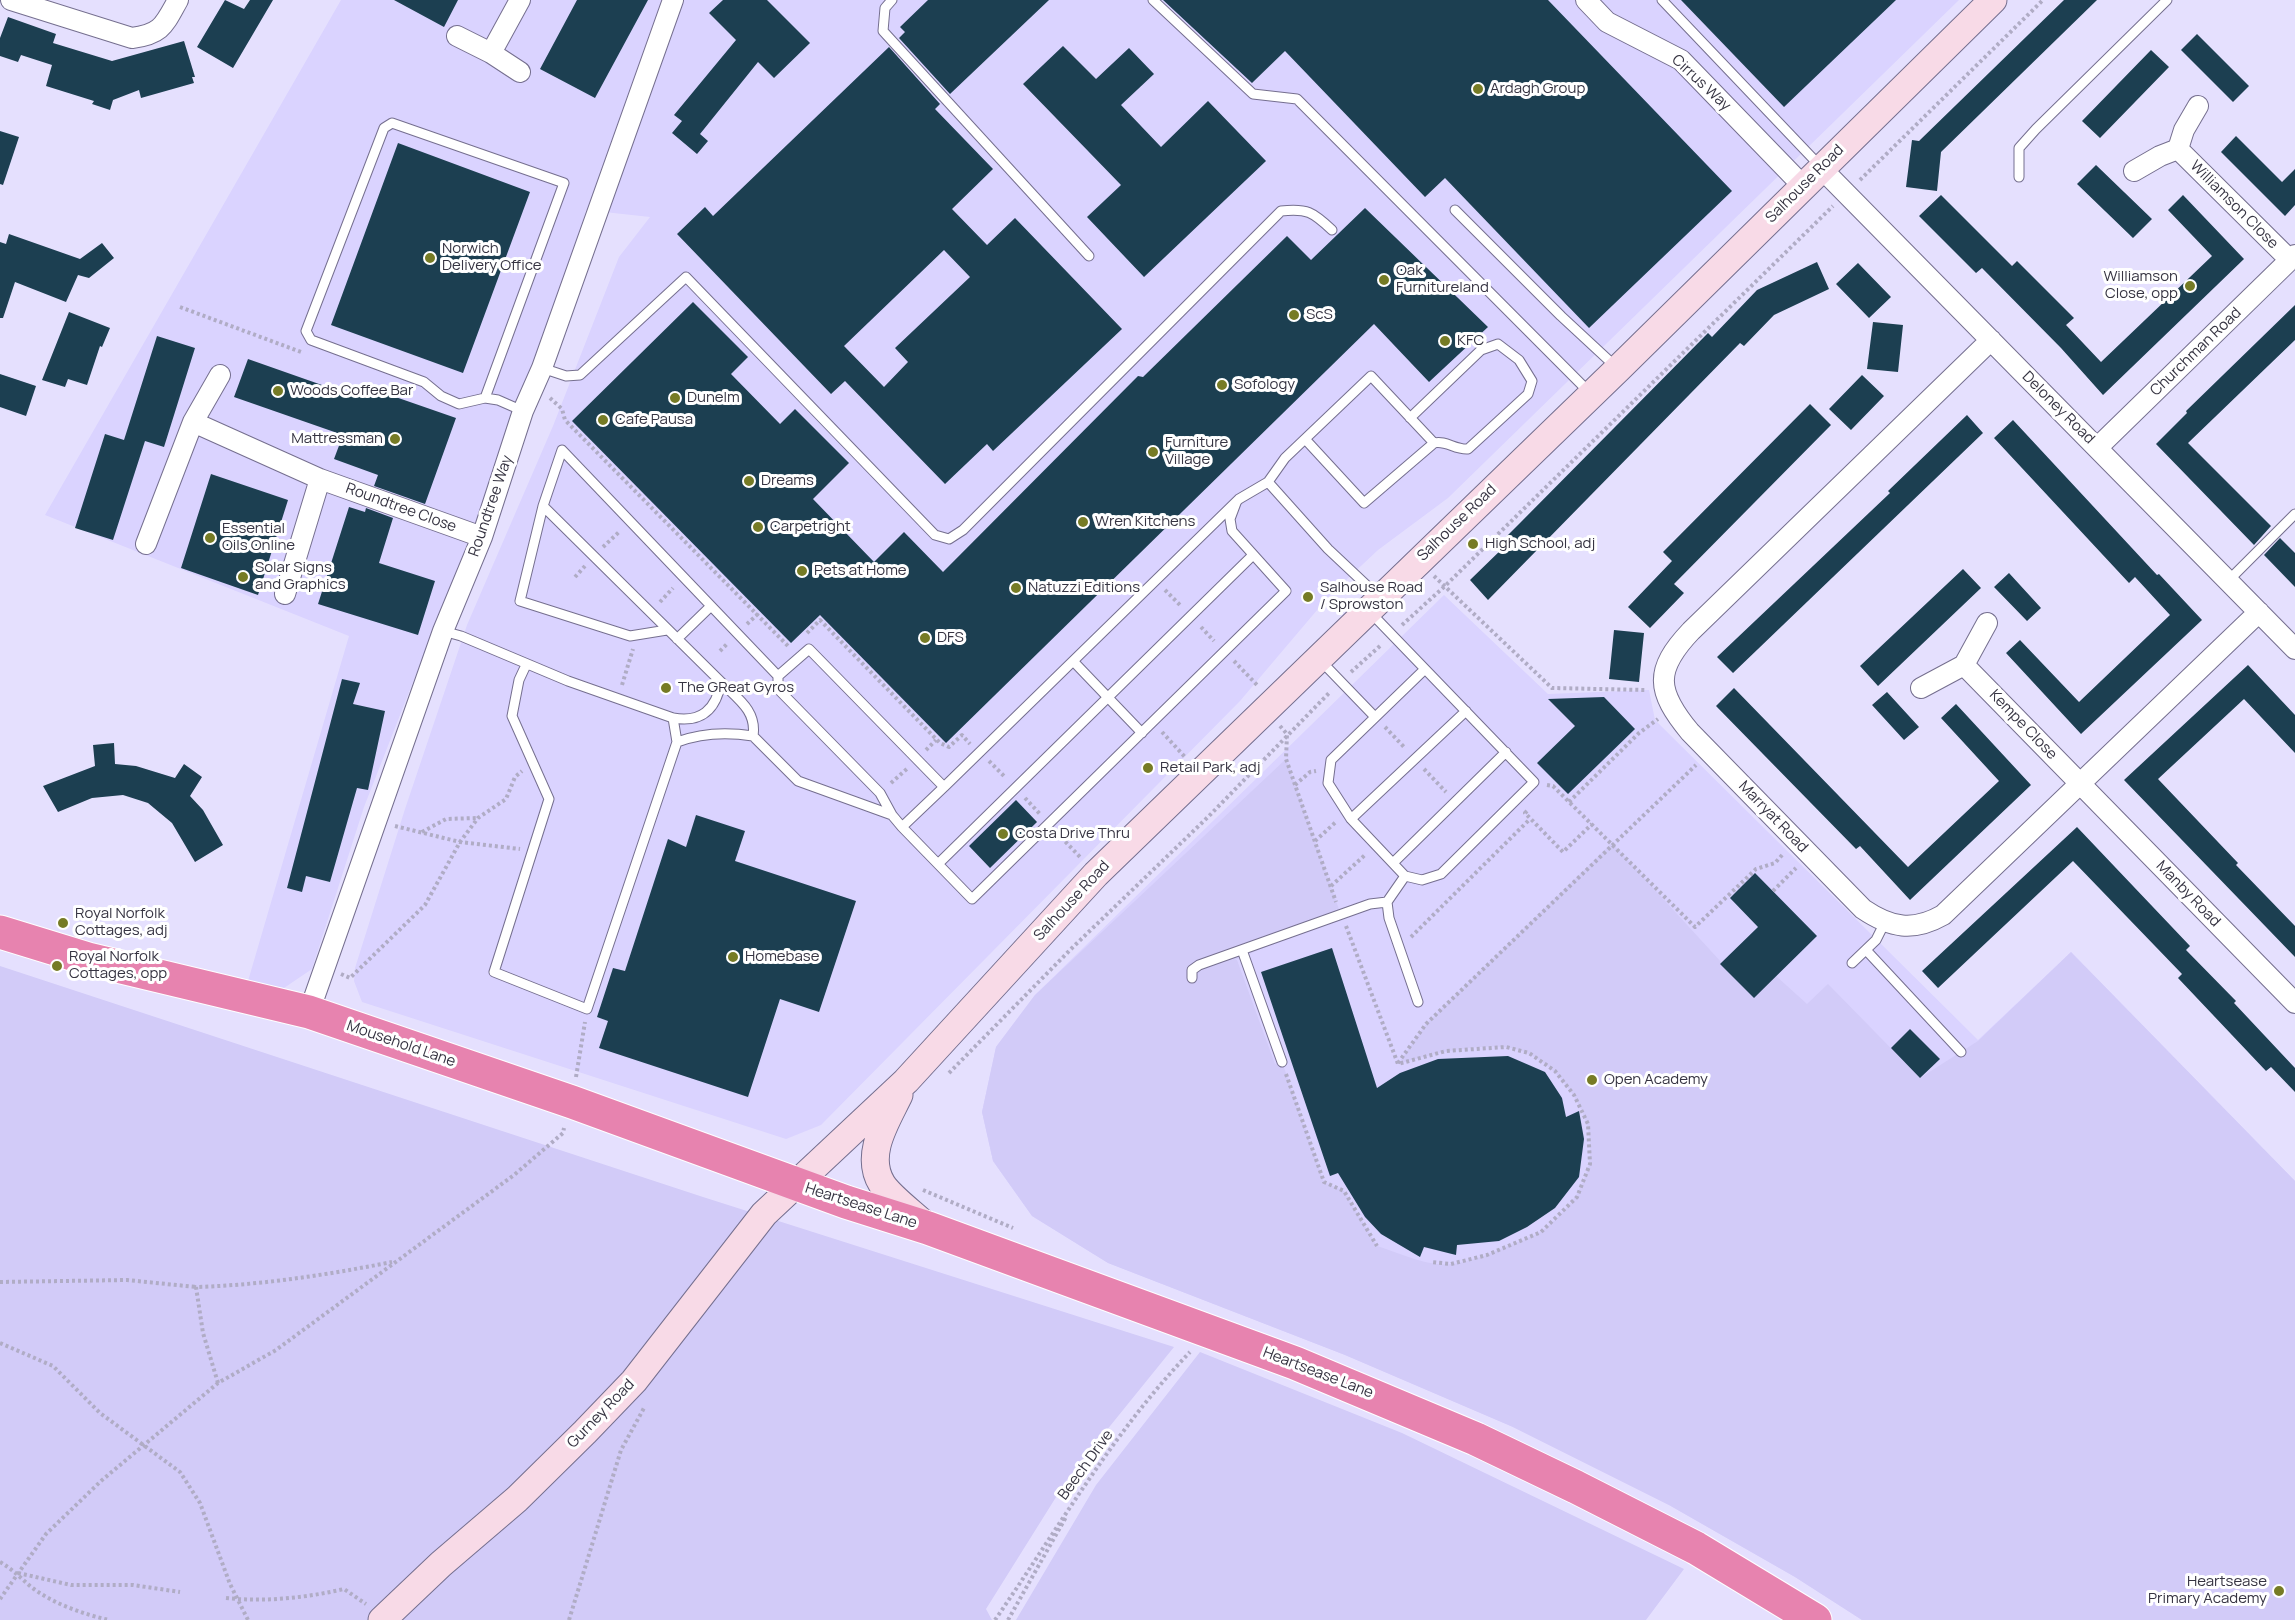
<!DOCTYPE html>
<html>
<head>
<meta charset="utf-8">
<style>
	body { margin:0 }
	canvas { display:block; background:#e5e0fe }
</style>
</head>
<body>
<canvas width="2295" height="1620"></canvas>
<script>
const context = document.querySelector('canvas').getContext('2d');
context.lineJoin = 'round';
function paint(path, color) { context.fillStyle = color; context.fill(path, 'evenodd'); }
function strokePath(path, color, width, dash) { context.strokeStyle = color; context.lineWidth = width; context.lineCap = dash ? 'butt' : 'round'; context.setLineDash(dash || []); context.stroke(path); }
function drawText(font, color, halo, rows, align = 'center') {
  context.font = font + ' Manrope,sans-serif'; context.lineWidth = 6; context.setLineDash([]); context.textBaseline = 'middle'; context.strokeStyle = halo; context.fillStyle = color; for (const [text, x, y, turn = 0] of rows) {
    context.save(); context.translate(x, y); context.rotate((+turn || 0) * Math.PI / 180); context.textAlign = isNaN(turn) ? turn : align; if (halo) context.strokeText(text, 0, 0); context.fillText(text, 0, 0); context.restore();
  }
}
paint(new Path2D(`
	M341,0H1959L1448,498L1378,550L1329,596L1240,701L821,1125L786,1139L362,1002L354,981L355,968L405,809L467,625L553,426L619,257L650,217L586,210L550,332L364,807L312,969L284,988L248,981L349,636L45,515Z
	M1444,595L1548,694L1649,690L1655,720L1978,1040L2071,952L2295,1181V1620H1862L1795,1577L1669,1505L1513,1427L1345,1355L1108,1263L1032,1216L993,1161L982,1112L996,1047L1035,995Z`), '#dad3ff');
paint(new Path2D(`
	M1286,759L1341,915L1235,960H1237L1275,1064L1282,1062L1324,1182L1344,1191L1377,1246C1399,1253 1428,1267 1452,1264C1471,1262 1491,1253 1508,1246C1519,1241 1532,1237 1542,1231C1594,1192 1607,1138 1566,1085C1552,1067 1530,1050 1506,1047C1469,1044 1432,1054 1398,1064L1426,1024L1612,843L1754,998L1776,976L1807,1004L1828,984L1920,1078L1978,1041L2071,952L2295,1181V1620H1862L1795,1577L1669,1505L1513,1427L1345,1355L1108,1263L1032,1216L993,1161L982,1112L996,1047L1035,995Z
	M0,966L703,1197L1174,1347L1068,1478L986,1609L992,1620H0Z
	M1200,1352L1402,1433L1684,1569L1646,1620H1016L1096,1485Z`), '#d2cbf8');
paint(new Path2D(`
	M225,0L244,9L250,0H273L233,68L197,47Z
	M394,0H458L444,27Z
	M577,0H648L595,98L540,69Z
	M723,0H767L810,43L774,78L758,62L700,134L708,141L697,154L672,133L682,121L674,115L736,40L709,13Z
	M928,0H1049L950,94L899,38L905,32L900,27Z
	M1163,0H1548L1732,191L1589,328L1445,178L1425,197L1285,51L1252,83Z
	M1681,0H1896L1784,107Z
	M2064,0H2097L1941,152L1937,191L1906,187L1912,140L1919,141Z
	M8,17L56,34L53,43L112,61L184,41L195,77H192L194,83L141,98L139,90L113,100L110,110L92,104L94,101L46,86L52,65L21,55L18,62L0,56V38Z
	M2197,34L2249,86L2233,102L2181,50Z
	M1063,46L1096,79L1129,48L1154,74L1121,105L1161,147L1208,101L1266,161L1144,277L1087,217L1121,185L1023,84Z
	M889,47L940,104L935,109L993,169L952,209L987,245L1015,218L1122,329L993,451L987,444L945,484L845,381L831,394L677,234L705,207L713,216ZM944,250L970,277L895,348L908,362L884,387L844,346Z
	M2151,50L2169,67L2100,138L2082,121Z
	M0,131L19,137L3,185L0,184Z
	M2236,136L2282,182L2295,169V205L2285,216L2221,152Z
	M398,143L530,192L463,373L331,325Z
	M2096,165L2152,219L2133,238L2077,184Z
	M1941,195L2012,266L2017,261L2074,318L2066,325L2101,362L2212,256L2168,210L2183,195L2244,259L2103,395L2061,348L1982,268L1976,273L1919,216Z
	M1365,208L1488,327L1429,382L1374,324L946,743L820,615L791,643L572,421L693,302L748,357L731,374L780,424L795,409L849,463L813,499L874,562L904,532L943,572L1138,376L1143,377L1287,236L1311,260Z
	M9,234L80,259L102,243L114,258L89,278L78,275L66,302L15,282L3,318H0V242L6,244Z
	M1817,262L1829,289L1774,315L1744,346L1740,343L1488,600L1470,580L1507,544L1503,540L1520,523L1708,333L1712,337L1757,290Z
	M1858,263L1891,297L1869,318L1836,284Z
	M2295,305V340L2188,443L2271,526L2254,545L2156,444L2187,413L2186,411Z
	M69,312L110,328L102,347L100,346L87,385L68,379L65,387L42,380Z
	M1873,322L1903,325L1898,372L1867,369Z
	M157,336L195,348L164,447L145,441L113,540L75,528L105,434L124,440Z
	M248,359L356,397L361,385L456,418L425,504L374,486L378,475L334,459L343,435L234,397Z
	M0,374L36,386L26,416L0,407Z
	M1862,375L1884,396L1851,430L1829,409Z
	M1810,404L1831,425L1674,584L1684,593L1650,628L1628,607L1672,561L1663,552Z
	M1967,415L1983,433L1733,673L1717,657L1890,493L1888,491Z
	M2013,420L2157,575L2159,574L2202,620L2081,734L2006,653L2020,640L2079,702L2170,615L2135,577L2129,583L1994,438Z
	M211,474L288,500L258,595L181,568Z
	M349,507L365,512L366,508L393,518L379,563L435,581L418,635L318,604Z
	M2280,538L2295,553V587L2264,555Z
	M1963,569L1981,588L1878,686L1860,666Z
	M2009,573L2041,608L2027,621L1994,587Z
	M1614,630L1644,633L1639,682L1609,679Z
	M2248,665L2295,715V753L2244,699L2158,779L2238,863L2236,865L2295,926V957L2124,780Z
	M342,679L360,683L353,704L385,711L368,790L357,788L330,882L306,876L302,892L287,888Z
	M1734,688L1908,867L1999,781L1941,718L1956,704L2031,785L1910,900L1860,846L1856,849L1716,706Z
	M1887,692L1919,727L1904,740L1872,705Z
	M1604,697L1635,729L1568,794L1537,763L1575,726L1548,699Z
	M114,743L115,764L136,766L175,778L184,764L202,777L190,796L203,810L223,845L195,862L172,823L148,803L123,795L92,798L58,812L43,786L95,766L93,745Z
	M1016,800L1037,822L990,868L969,846Z
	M696,815L745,831L735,861L856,901L819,1012L780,999L748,1097L599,1048L608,1021L597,1017L613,968L625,971L668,839L686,847Z
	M2077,827L2190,946L2186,950L2236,1001L2234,1003L2295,1068V1092L2271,1067L2266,1071L2178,978L2182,974L2073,861L1938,988L1922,971Z
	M1755,873L1817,936L1754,998L1720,964L1758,927L1730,898Z
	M1332,948L1377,1088L1400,1073L1438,1059L1508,1056L1545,1072L1562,1098L1566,1117L1579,1111L1584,1139L1579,1177L1555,1208L1527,1227L1499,1241L1457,1245L1456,1255L1424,1247L1420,1257L1381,1234L1365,1217L1338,1173L1330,1176L1261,972Z
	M1910,1029L1940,1059L1920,1078L1891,1048Z`), '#1c3f51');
const lane = new Path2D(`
	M892,0L885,8L883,31L1089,256
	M1153,0L1253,94L1297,99L1590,393
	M1662,0L1820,166
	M2019,177V148L2036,129L2167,0
	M1455,210L1561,316L1616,367
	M542,368L566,376L580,375L686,277L935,535L949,539L963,530L1281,211C1307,208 1313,212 1332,230
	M485,398L564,183L392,123L384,128L306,331L311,340L424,382L441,396L459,404L485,398L498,400L523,411
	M1410,418L1481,350L1498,344L1519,360L1532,381L1528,394L1468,449C1455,450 1446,440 1434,443
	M1268,482L1328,549L1378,596
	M543,506L520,601L630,636L667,630
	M2228,581L2295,514
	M1370,612L1534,782L1441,874L1422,880L1405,876L1351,819L1328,783L1331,760L1424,670
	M443,631L461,636L568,681L673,718C701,723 716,710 721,682L543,506L562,450L778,676L809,649L944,787L1239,499L1268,482L1285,458L1371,376L1434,443L1364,503L1305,439
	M677,639L711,606
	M1320,660L1375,717
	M1073,661L1142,733
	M526,665L519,680L512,716L549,799L494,972L587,1009L677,742L673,718
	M778,676V689L880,793L892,815
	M721,682C738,699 757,711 753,736L798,781L892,815L902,827
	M677,742C701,733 728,732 753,736
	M944,787L902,827L972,899L1286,591L1232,531L1230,519L1236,503
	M1351,819L1466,711
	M1393,863L1506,752
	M938,864L1253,555
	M1405,876L1387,902L1389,918L1418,1002
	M1242,950L1282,1062
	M1866,950L1961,1052
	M1852,963L1876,940L1885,922
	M1192,978V970L1199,965L1370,904L1387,902`);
const street = new Path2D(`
	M11,0L132,38C162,34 164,25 178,0
	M1586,0L1607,22L1681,60L1802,185
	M457,36L491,53L520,0
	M491,53L520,72
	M2198,106L2184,130L2178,149L2290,260
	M1821,168L2295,649
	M2134,171L2160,156L2178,149
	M1991,340L1691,631C1654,670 1656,691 1690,732L1863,909C1891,928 1913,932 1943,915L2259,612
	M193,422L320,479L482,537
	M2097,448L2295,255
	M146,544L193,422L220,375
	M285,594L320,479
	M1987,623L1964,665L2295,1003
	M1921,688L1964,665
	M309,1012L443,631L482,537L523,411L542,368L673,0`);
const secondary = new Path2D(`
	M899,1095C886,1122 864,1155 882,1184C891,1198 915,1215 927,1227
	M382,1620L441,1564L517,1499L585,1432L634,1381L764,1214L906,1081L1096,874L1618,369L1993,0`);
const highway = new Path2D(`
	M0,932L88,959L309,1012L572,1102L846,1202L928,1228L1295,1363L1476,1439L1576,1487L1696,1548L1815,1620`);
strokePath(lane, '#756f8f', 11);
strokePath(street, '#756f8f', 22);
strokePath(secondary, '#756f8f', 29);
strokePath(highway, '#fff', 35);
strokePath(new Path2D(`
	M1860,180L2043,0
	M180,307L301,352
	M550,398L562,409L565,420L789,647
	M603,547L619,532
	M1434,576L1552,688L1646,690
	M575,577L585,566
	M1165,590L1181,606
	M660,602L673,588
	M747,624L760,612
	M1402,625L1445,586L1833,206
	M1201,627L1214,641
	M807,633L820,620L940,743L949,747L962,735L970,744
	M720,651L727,644
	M1234,661L1258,686
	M1351,672L1381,645
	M622,685L633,649
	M1280,726L1287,734L1286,759L1336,902
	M1385,727L1405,748
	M1162,732L1185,757
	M926,750L936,740
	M989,761L1005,777
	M1424,769L1446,792
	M891,783L908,768
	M1295,785L1310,772L1316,771
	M1547,785L1553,786L1695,927L1756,869L1775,863L1783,854
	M1025,798L1040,814
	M1569,802L1639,733L1658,719
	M1527,811L1525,813L1563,852L1592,824
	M395,826L460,842L520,849
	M422,832L446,819L477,818
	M1057,833L1081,858
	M1315,841L1337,821
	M1331,886L1366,854
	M1773,891L1796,868
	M1346,926L1398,1064L1446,1051L1506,1047L1529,1053L1555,1071L1574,1095L1588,1124L1590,1164L1577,1197L1541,1232L1487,1255L1451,1264L1431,1262
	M1411,937L1530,819
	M341,974L350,978L425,905L460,842L478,818L506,799L515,777L522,771
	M1398,1063L1426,1024L1696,765
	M949,1073L1072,948L1209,816L1330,692
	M1286,1074L1324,1182L1344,1191L1377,1246
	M576,1077L585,1022
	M923,1190L1013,1228
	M0,1282L127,1280L196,1287
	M0,1343L53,1366L100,1413L180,1472L200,1503L230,1584L248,1620
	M218,1383L203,1333L196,1287C262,1285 326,1275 392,1262
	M0,1562C12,1569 20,1577 30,1586C51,1603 83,1614 109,1620
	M18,1573L71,1585H133L180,1592
	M226,1598C266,1602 305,1598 344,1589L366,1604
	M0,1599L46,1534L101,1481L218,1383L276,1350L514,1175L563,1133L564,1128
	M569,1620L621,1450L644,1408
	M995,1620C1058,1529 1113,1432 1190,1352
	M1008,1620L1066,1517`), '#b0acc5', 4, [3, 3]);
strokePath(lane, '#fff', 9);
strokePath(street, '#fff', 20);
strokePath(secondary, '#f8dae7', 27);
strokePath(highway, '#e783af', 33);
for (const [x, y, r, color] of [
	[1478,89,6,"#767b25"],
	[430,258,6,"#767b25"],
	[1384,280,6,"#767b25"],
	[2190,286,6,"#767b25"],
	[1294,315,6,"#767b25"],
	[1445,341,6,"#767b25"],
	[1222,385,6,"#767b25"],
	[278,391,6,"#767b25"],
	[675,398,6,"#767b25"],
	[603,420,6,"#767b25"],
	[395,439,6,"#767b25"],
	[1153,452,6,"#767b25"],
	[749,481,6,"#767b25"],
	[1083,522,6,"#767b25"],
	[758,527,6,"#767b25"],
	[210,538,6,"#767b25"],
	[1473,544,6,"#767b25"],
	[802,571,6,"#767b25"],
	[243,577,6,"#767b25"],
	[1016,588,6,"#767b25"],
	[1308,597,6,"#767b25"],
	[925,638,6,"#767b25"],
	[666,688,6,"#767b25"],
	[1148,768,6,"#767b25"],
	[1003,834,6,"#767b25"],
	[63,923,6,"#767b25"],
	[733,957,6,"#767b25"],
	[57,966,6,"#767b25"],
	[1592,1080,6,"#767b25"],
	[2279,1591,6,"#767b25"]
]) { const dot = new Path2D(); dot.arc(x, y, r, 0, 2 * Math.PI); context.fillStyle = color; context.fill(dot); strokePath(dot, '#fff', 2); }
drawText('15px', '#363442', '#fff', [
	["Cirrus Way",1701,83,43],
	["Salhouse Road",1805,184,-45],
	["Williamson Close",2234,205,45],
	["Churchman Road",2196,352,-44],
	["Deloney Road",2058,408,45],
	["Roundtree Way",491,506,-71],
	["Roundtree Close",401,508,20],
	["Salhouse Road",1457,523,-44],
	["Kempe Close",2023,725,46],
	["Marryat Road",1773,817,46],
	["Manby Road",2188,894,46],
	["Salhouse Road",1072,901,-47],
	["Mousehold Lane",401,1044,19],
	["Heartsease Lane",861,1206,18],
	["Heartsease Lane",1318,1373,21],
	["Gurney Road",601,1414,-46],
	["Beech Drive",1086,1465,-54]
]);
drawText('15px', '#363442', '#fff', [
	["Ardagh Group",1490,89],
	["Norwich",442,249],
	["Delivery Office",442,266],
	["Oak",1396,271],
	["Furnitureland",1396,288],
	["Williamson",2178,277,"right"],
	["Close, opp",2178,294,"right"],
	["ScS",1306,315],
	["KFC",1457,341],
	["Sofology",1234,385],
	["Woods Coffee Bar",290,391],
	["Dunelm",687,398],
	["Cafe Pausa",615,420],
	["Mattressman",383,439,"right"],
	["Furniture",1165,443],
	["Village",1165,460],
	["Dreams",761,481],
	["Wren Kitchens",1095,522],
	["Carpetright",770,527],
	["Essential",222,529],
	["Oils Online",222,546],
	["High School, adj",1485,544],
	["Solar Signs",255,568],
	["and Graphics",255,585],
	["Pets at Home",814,571],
	["Natuzzi Editions",1028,588],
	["Salhouse Road",1320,588],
	["/ Sprowston",1320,605],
	["DFS",937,638],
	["The GReat Gyros",678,688],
	["Retail Park, adj",1160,768],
	["Costa Drive Thru",1015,834],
	["Royal Norfolk",75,914],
	["Cottages, adj",75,931],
	["Royal Norfolk",69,957],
	["Cottages, opp",69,974],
	["Homebase",745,957],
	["Open Academy",1604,1080],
	["Heartsease",2267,1582,"right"],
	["Primary Academy",2267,1599,"right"]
], 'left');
</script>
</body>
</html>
